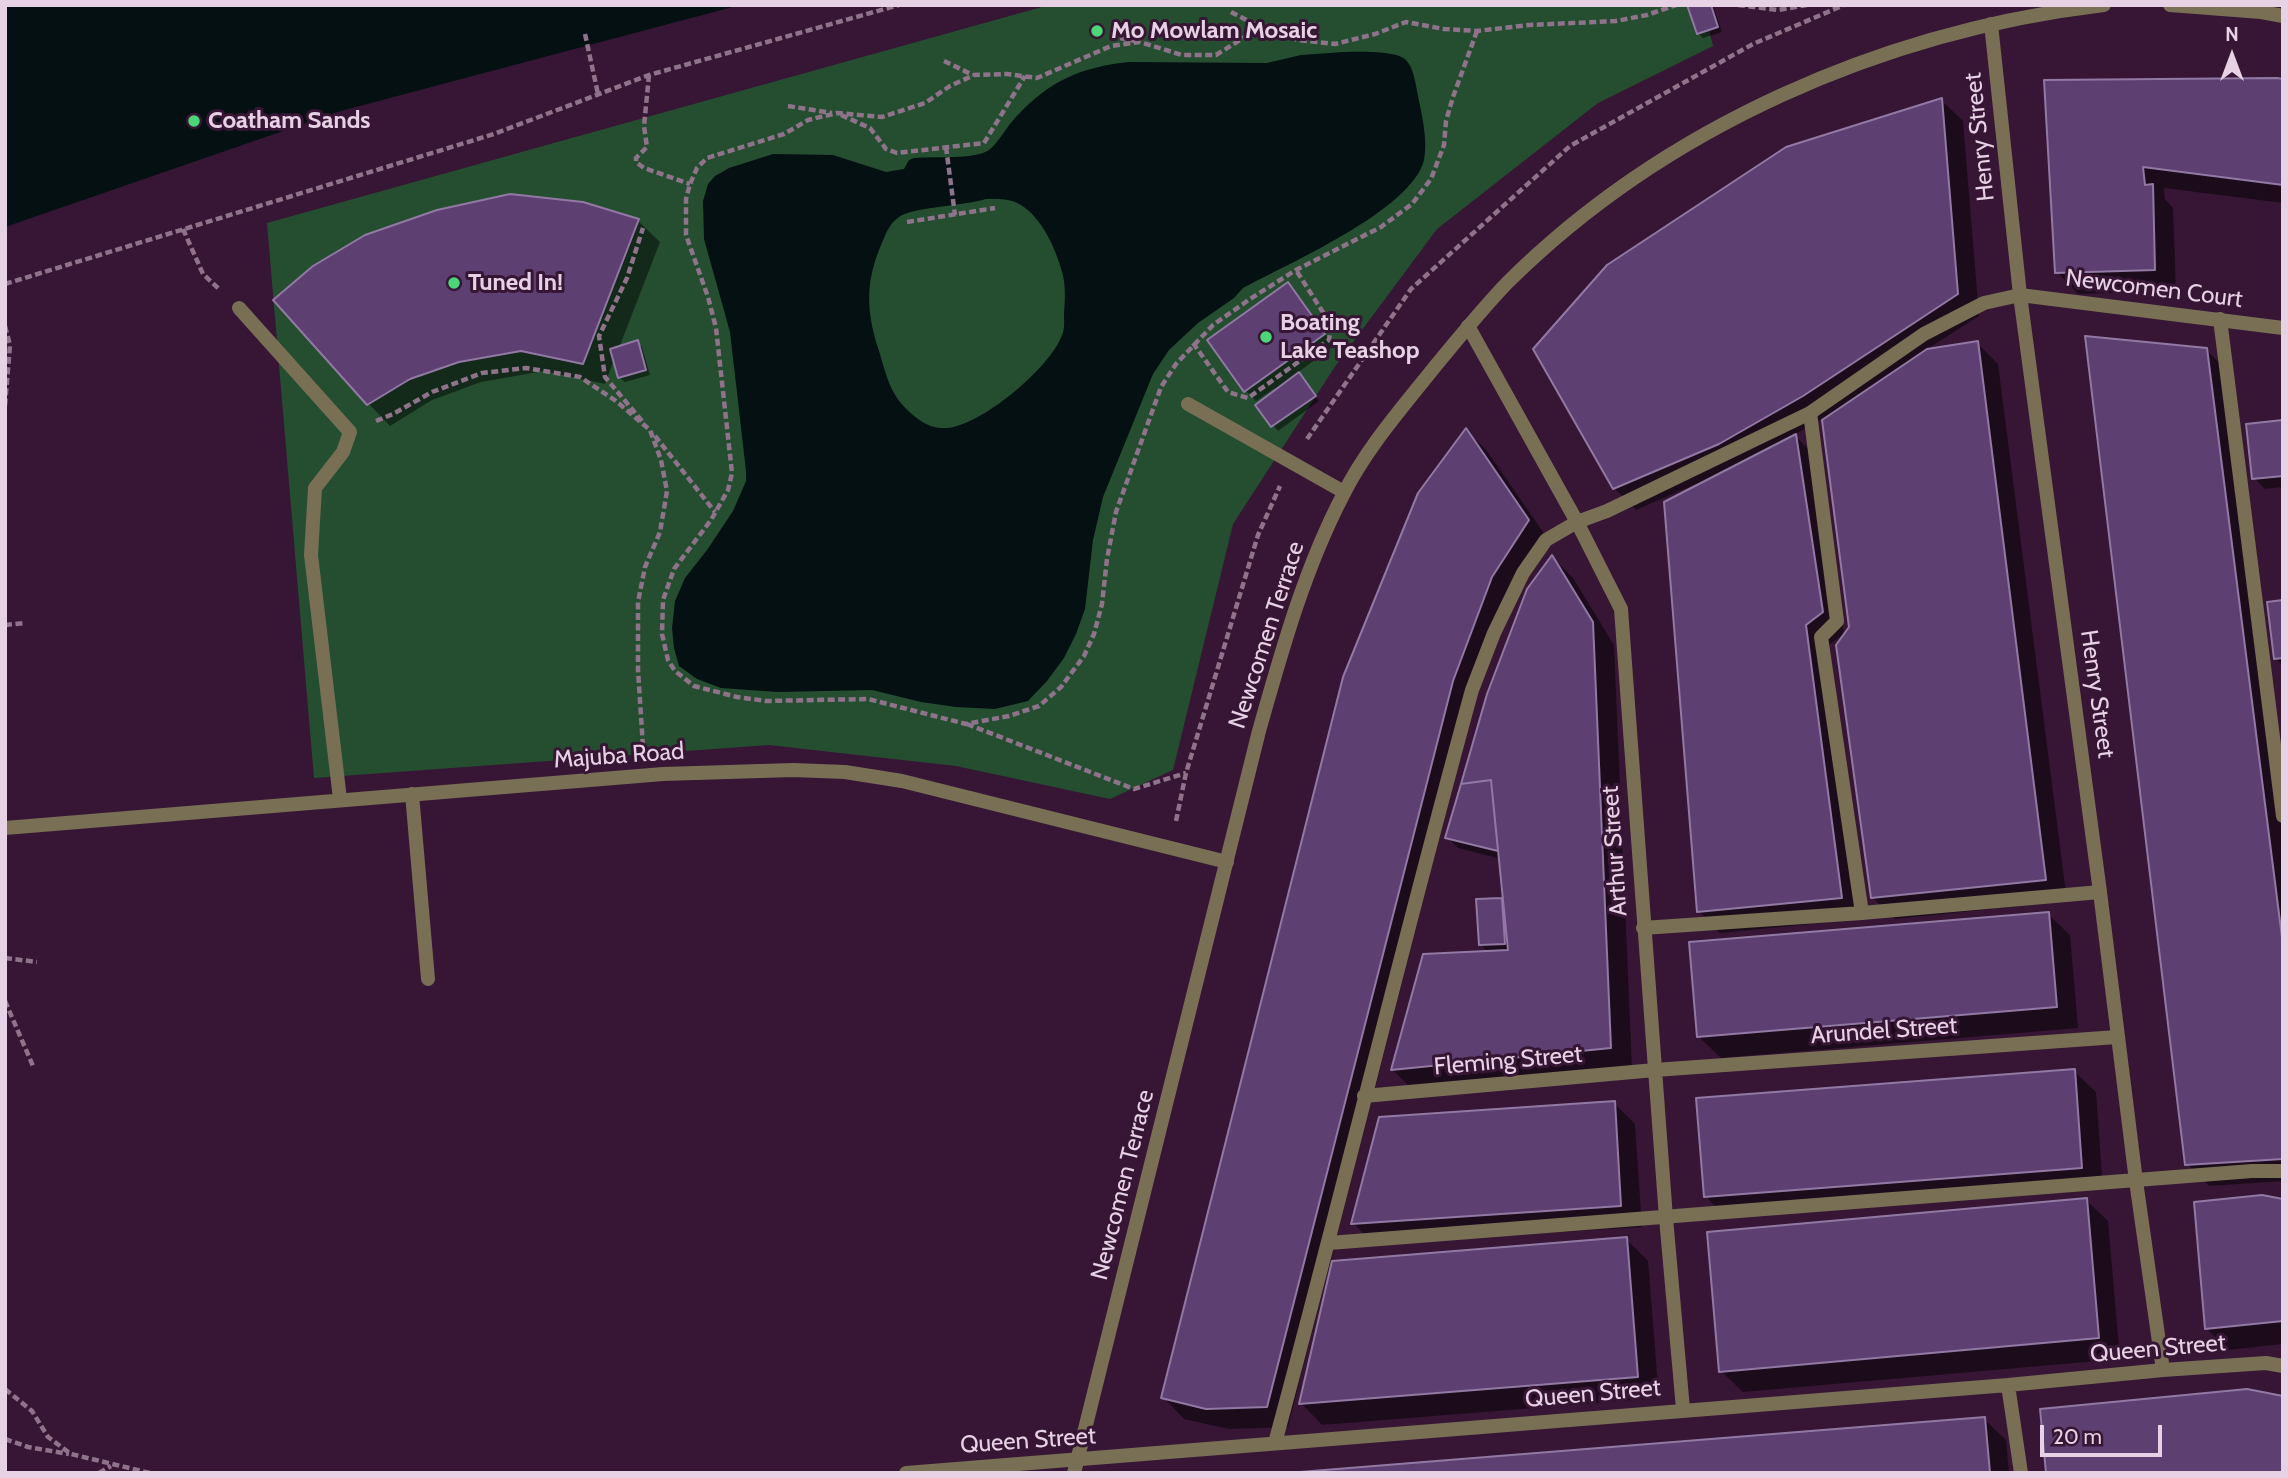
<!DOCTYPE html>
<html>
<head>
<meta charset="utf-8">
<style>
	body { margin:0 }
	#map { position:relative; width:2288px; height:1478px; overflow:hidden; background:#361634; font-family:Cabin,sans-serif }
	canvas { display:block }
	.frame { position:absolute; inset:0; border:7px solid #e7d1e4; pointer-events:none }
	.north { position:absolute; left:2197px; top:21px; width:70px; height:70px; -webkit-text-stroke:5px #361634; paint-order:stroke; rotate:0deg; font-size:19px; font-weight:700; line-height:28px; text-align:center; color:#e7d1e4 }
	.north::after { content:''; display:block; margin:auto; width:24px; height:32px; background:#e7d1e4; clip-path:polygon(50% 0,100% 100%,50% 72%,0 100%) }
	.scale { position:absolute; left:2040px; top:1425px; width:122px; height:32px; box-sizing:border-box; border:4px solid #e7d1e4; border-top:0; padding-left:9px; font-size:21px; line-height:24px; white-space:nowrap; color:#e7d1e4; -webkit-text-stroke:5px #361634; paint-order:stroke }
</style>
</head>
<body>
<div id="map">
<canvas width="2288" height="1478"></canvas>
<div class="frame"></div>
<div class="north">N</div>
<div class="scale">20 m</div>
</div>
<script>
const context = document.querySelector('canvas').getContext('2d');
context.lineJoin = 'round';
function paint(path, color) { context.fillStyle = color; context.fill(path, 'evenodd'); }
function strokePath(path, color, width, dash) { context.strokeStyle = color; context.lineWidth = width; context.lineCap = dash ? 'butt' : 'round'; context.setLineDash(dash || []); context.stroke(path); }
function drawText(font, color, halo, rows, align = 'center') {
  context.font = font + ' Cabin,sans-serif'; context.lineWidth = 6; context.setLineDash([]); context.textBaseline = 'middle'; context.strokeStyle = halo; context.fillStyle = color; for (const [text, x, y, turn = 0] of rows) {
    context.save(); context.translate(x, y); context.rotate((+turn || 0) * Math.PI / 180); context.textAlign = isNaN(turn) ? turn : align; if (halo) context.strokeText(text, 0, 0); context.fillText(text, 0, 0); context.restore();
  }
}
paint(new Path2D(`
	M1049,5H1687L1696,34L1709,30L1713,46L1598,103L1437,229L1336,365L1233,524L1173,770L1110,799L956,766L769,745L314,778L267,223Z`), '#254e30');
paint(new Path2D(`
	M5,5H740L341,111L5,227Z
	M1343,52C1358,52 1395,50 1406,60C1414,68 1416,86 1418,96C1422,115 1428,141 1424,160C1412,210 1287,264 1243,288L1234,298L1198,323L1169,350L1153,374L1103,497L1093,540L1085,609L1076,634L1064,658L1047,681L1028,701L995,709L956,707L921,702L872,690L777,692L721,688L697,679L679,666L674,648L672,628L675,601L685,578L707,550L733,511L746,481V471L730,332L704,239L703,201L708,184L715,176L729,168L773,154L833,155L886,172L904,169L909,160L914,158C933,156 974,160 989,150C999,142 1007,126 1016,117C1049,81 1081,67 1129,62L1267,63L1301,55ZM986,199C998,199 1010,198 1021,205C1042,218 1056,249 1062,272C1066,285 1065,300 1064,314C1064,320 1065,329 1062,335C1051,367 980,427 946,428C932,429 923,423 913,415C890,396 887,377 879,351C866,312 865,281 882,243C886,233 889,224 899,217C912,207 964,206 986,199Z`), '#051013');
paint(new Path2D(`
	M1689,5H1713L1722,32L1703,38L1698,33Z
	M2283,81V203L2164,188L2165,199L2173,208L2176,291L2078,294L2057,272L2046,82Z
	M1941,100L1963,121L1979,316L1924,351L1977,343L1998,364L2067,901L1895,919L1873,898L1851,627L1824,417L1794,435L1817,457L1844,634L1826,647L1862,919L1720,933L1699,911V486L1698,483L1636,510L1614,488Z
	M638,221L660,242L619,348L637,342L642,347L650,375L625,382L619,377L614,359L605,384L544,371L481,382L432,400L390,426L369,404Z
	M1288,285L1299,296L1334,346L1297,373L1319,401L1278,431L1257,405L1277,390L1275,388L1256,401L1245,390Z
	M2206,350L2228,371L2283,803V1181L2209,1186L2187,1164Z
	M2283,422V487L2265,489L2254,478Z
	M1466,430L1487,451L1550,542L1513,599L1474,703L1330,1263L1626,1239L1648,1261L1659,1398L1322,1425L1301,1403L1333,1266H1329L1288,1427L1229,1429L1184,1419L1163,1397Z
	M1552,557L1573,578L1614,645L1632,1069L1414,1091L1393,1070L1488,952L1481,945L1501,899L1505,903L1501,859L1458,848L1447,837Z
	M2283,602V666L2275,658Z
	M2048,914L2070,935L2078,1028L1721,1058L1699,1037Z
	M2074,1071L2096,1092L2103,1189L1727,1218L1705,1196Z
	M1614,1103L1635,1124L1642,1227L1374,1244L1353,1223Z
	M2086,1200L2108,1221L2120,1359L1743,1392L1721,1371Z
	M2283,1201V1344L2228,1350L2206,1328Z
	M1984,1419L2006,1440L2009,1473H1308Z`), '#0007');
const building = new Path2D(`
	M1687,5H1711L1718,27L1697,34Z
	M2277,78L2283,79V185L2143,167L2145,185L2153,184L2155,270L2055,273L2044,80Z
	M1942,98L1958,294L1803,396L1719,444L1613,489L1533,349L1607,265L1786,147Z
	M510,194L583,202L639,219L583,364L521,351L459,362L410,379L367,405L273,300L313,266L365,235L437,210Z
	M1288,282L1325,334L1244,392L1207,340Z
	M2085,336L2207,348L2283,945V1159L2185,1165Z
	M638,340L646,370L618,378L610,349Z
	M1978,341L2046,880L1871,898L1836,645L1849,627L1822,420L1927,349Z
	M1299,372L1316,396L1271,427L1255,405Z
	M2283,420V476L2252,479L2246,424Z
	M1466,428L1529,520L1492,577L1453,681L1267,1407L1206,1409L1161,1398L1343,677L1418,493Z
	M1796,434L1823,612L1806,625L1842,898L1697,912L1664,502Z
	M1552,555L1593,622L1611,1048L1391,1070L1423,954L1508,950L1491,780L1461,784L1487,694L1527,589Z
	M2283,600V658L2274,659L2267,602Z
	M1491,780L1498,851L1445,838L1461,784Z
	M1502,898L1505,944L1479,945L1476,899Z
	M2049,912L2057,1007L1697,1037L1689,942Z
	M2075,1069L2082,1168L1704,1197L1696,1098Z
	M1615,1101L1621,1206L1351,1224L1379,1117Z
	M2262,1195L2283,1199V1321L2205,1329L2194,1202Z
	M2087,1198L2099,1338L1719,1372L1707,1232Z
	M1627,1237L1638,1377L1299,1404L1332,1261Z
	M2247,1389L2283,1396V1473H2046L2040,1409Z
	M1985,1417L1990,1473H1287Z`);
paint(building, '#5d3f72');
strokePath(building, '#9179a4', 2);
strokePath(new Path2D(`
	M1738,5L1778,10L1807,5
	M1231,12L1260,27
	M1477,31L1453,97L1446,121L1444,145L1431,179L1412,204L1381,227L1296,270L1250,299L1213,325L1176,364L1161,387L1116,512L1107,559L1102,604L1094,634L1084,656L1061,687L1039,706L1009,716L966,724L868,699L766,701L737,697L694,686L675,671L668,660L662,634L663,600L674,569L711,520L728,490L732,473L716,328L708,297L686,235V199L690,184L697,168L707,158L784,134L808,120L837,113L882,117L925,103L950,86L974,75L1007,74L1037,78L1111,46L1140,42L1182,55H1216L1261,27L1298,40L1335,44L1375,34L1406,22L1444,29L1477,31L1529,25L1616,21L1647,15L1676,5
	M585,34L598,94
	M1110,36L1135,41
	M944,61L973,75
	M649,75L644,126L647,147L636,158V162L644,168L690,184
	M788,106L832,113
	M841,115L870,128L886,149L897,153L984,143L1025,76
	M946,147L955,215
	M907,222L995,208
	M183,229L203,274L220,290
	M5,284L494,134L649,75L899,5
	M5,326L10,345L5,406
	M1193,343L1228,392L1248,398L1329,340L1331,325L1296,270
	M376,421L393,414L432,392L482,373L526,368L580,377L616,401L650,430L661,460L667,491L660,532L645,567L638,602V670L643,747
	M642,421L605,377L599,336L627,278L643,228
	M655,436L715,512
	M1307,439L1411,289L1570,146L1753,44L1844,5
	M5,625L24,623
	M967,724L1134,789L1186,773
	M1176,821L1186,773L1258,535L1280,486
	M5,958L37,962
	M5,1001L33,1066
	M5,1389L32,1411L48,1437L71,1454L150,1473
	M5,1439L28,1447L69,1454
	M99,1473L111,1466`), '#8e738b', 4.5, [7, 3.5]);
strokePath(new Path2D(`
	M2220,319L2283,816
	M1188,404L1344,492
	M1810,413L1837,621L1821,637L1862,913
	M412,794L428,979
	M1643,928L1862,913L2100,892
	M1329,1243L2252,1171H2283
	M1275,1443C1343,1192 1403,940 1472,690L1494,633L1523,573L1546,540L1577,522L1607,511L1810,413L1924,334L1984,303L2020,295`), '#796f55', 14);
strokePath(new Path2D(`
	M1991,24L2020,295L2100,892L2136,1181L2163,1370
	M2020,295L2283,328
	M239,308L350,432L343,452L315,488L311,555L340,799
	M1468,326L1577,522L1621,609L1666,1218L1683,1409
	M5,828L663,774L793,770L845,772L902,781L1227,862
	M1364,1096L1655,1070L2117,1037
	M2008,1385L2021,1473
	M906,1473L2008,1385L2163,1370L2266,1363L2283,1366`), '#796f55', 14);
strokePath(new Path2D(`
	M2170,5L2261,12L2283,16
	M1074,1473L1259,731C1282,650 1304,570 1343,495C1366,449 1401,409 1433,369C1457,340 1481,310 1507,283C1665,126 1884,31 2104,5`), '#796f55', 14);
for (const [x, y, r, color] of [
	[1097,31,7,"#4cd677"],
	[194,121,7,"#4cd677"],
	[454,283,7,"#4cd677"],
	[1266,337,7,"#4cd677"]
]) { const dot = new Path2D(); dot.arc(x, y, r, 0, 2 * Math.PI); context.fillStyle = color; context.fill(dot); strokePath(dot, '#361634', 2.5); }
drawText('bold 24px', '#e7d1e4', '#361634', [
	["Mo Mowlam Mosaic",1111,31],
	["Coatham Sands",208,121],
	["Tuned In!",468,283],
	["Boating",1280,323],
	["Lake Teashop",1280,351]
], 'left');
drawText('24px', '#e7d1e4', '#361634', [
	["Henry Street",1980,137,-96],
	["Newcomen Court",2154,289,7],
	["Newcomen Terrace",1267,635,-72],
	["Henry Street",2097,694,82],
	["Majuba Road",619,756,-4],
	["Arthur Street",1615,851,-94],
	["Arundel Street",1884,1031,-4],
	["Fleming Street",1508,1061,-5],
	["Newcomen Terrace",1123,1185,-76],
	["Queen Street",2158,1349,-5],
	["Queen Street",1593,1394,-5],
	["Queen Street",1028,1441,-4]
]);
</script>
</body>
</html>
